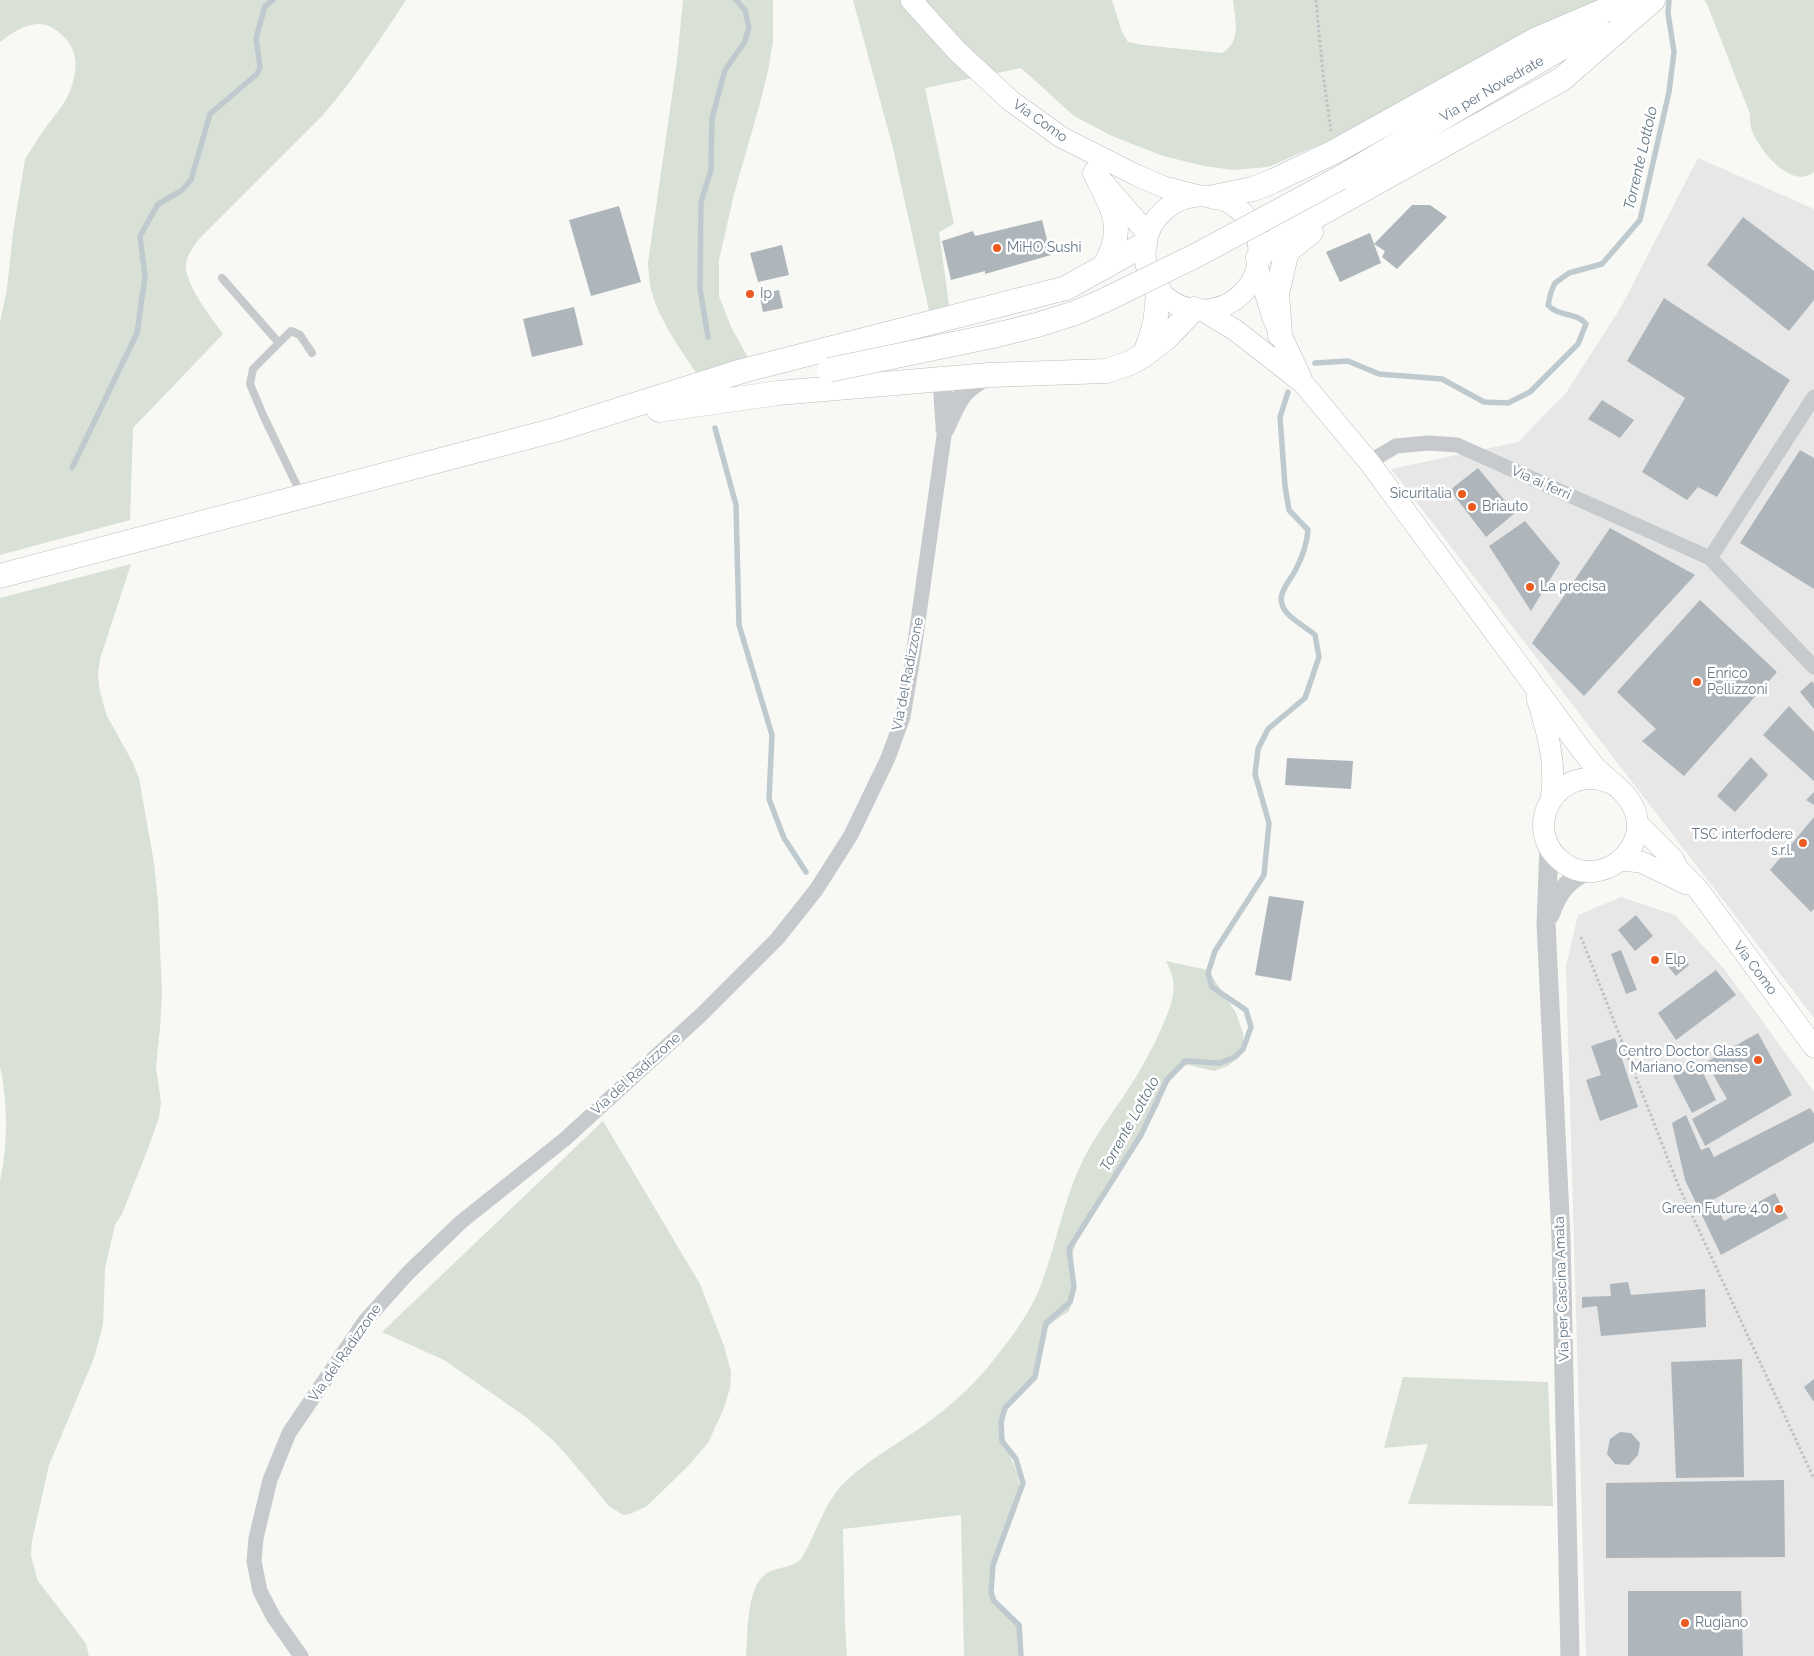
<!DOCTYPE html>
<html>
<head>
<meta charset="utf-8">
<style>
	body { margin:0 }
	canvas { display:block; background:#f8f8f5 }
</style>
</head>
<body>
<canvas width="1814" height="1656"></canvas>
<script>
const context = document.querySelector('canvas').getContext('2d');
context.lineJoin = 'round';
function paint(path, color) { context.fillStyle = color; context.fill(path, 'evenodd'); }
function strokePath(path, color, width, dash) { context.strokeStyle = color; context.lineWidth = width; context.lineCap = dash ? 'butt' : 'round'; context.setLineDash(dash || []); context.stroke(path); }
function drawText(font, color, halo, rows, align = 'center') {
  context.font = font + ' Raleway,sans-serif'; context.lineWidth = 5; context.setLineDash([]); context.textBaseline = 'middle'; context.strokeStyle = halo; context.fillStyle = color; for (const [text, x, y, turn = 0] of rows) {
    context.save(); context.translate(x, y); context.rotate((+turn || 0) * Math.PI / 180); context.textAlign = isNaN(turn) ? turn : align; if (halo) context.strokeText(text, 0, 0); context.fillText(text, 0, 0); context.restore();
  }
}
paint(new Path2D(`
	M1698,158L1814,209V1018L1391,469L1518,442L1566,393L1621,307Z
	M1621,897L1675,915L1725,970L1814,1092V1656H1586L1566,966L1578,915Z`), '#e6e7e6');
paint(new Path2D(`
	M0,0H406C380,40 354,79 323,115L199,239C194,246 187,255 186,263C183,283 212,318 223,334L133,428L130,520L0,555V322L7,289L13,233L25,159C32,149 37,139 44,130C52,118 65,105 70,91C80,65 78,44 53,28C35,17 14,31 0,42Z
	M683,0H773V41L768,71L759,107L734,194L719,260V296L731,327L750,361L697,374C679,347 660,322 651,290C649,282 649,272 648,263L677,61Z
	M853,0H1112L1122,32L1128,42L1143,45L1222,53C1242,41 1235,21 1233,0H1613L1535,32L1326,142L1268,167L1233,170L1204,166L1163,156L1112,136L1074,116L1021,68L925,88L954,224L939,232L950,312L930,315L893,148Z
	M1704,0H1814V172C1792,190 1761,152 1753,133C1750,127 1750,120 1750,114L1707,4Z
	M131,564L100,659L98,673L99,686L103,703L107,716L133,763L139,778L154,863L158,902L162,993L160,1028L156,1067L161,1102L159,1117L149,1146L122,1214L115,1225L105,1268L103,1325L94,1358L49,1465L32,1541L31,1556L38,1581L78,1633L86,1644L89,1656H0V1181C8,1143 8,1105 0,1066V598Z
	M1166,961L1208,970L1236,1013L1243,1033V1042L1235,1060L1228,1066L1214,1071L1188,1065L1177,1069L1171,1075L1158,1107L1077,1240L1069,1266L1073,1278V1300L1069,1311C1062,1316 1053,1321 1048,1327C1035,1341 1043,1365 1033,1381C1023,1397 1000,1405 1001,1426C1002,1455 1025,1468 1018,1498C1013,1521 986,1571 991,1593C995,1607 1010,1613 1016,1626C1020,1635 1019,1646 1019,1656H964L961,1515L843,1529L845,1626L847,1656H746C748,1634 746,1587 766,1574C777,1566 791,1569 801,1559C816,1535 823,1505 843,1484C868,1459 898,1444 926,1424C947,1408 970,1389 987,1368C1006,1345 1027,1318 1039,1290C1056,1247 1063,1200 1084,1158C1097,1132 1115,1110 1131,1085C1145,1063 1163,1029 1171,1004C1176,985 1174,978 1166,961Z
	M603,1121L700,1284L724,1346L731,1372L730,1388L724,1408L708,1443L688,1466L647,1506L630,1514L623,1515L609,1506L570,1459L554,1441L526,1417L444,1360L382,1332Z
	M1403,1377L1548,1382L1553,1506L1408,1504L1428,1444L1384,1448Z`), '#d9e0d6');
strokePath(new Path2D(`
	M708,337L700,289L701,202L711,170L712,118L725,70L744,43L749,28L745,10L736,0
	M1315,363L1348,361L1379,374L1442,379L1484,402L1508,403L1530,392L1578,344L1586,324C1577,312 1558,317 1548,305L1551,292L1555,283L1569,273L1602,264L1640,220L1669,92L1674,52L1668,13L1669,0
	M715,428L736,505L739,625L772,735L769,799L784,838L806,872
	M72,468L137,333L145,277L140,236L158,204L181,191L191,180L210,114L257,74L260,67L256,38L265,6L273,0
	M1021,1656L1019,1625L994,1601L991,1592L993,1565L1023,1483L1016,1459L1002,1441L1001,1422L1005,1408L1035,1377L1046,1323L1070,1302L1074,1287L1069,1249L1141,1135L1167,1080L1185,1061L1220,1063L1235,1057L1243,1049L1251,1027L1246,1010L1212,987L1208,973L1215,951L1264,875L1269,823L1255,774L1258,749L1268,729L1305,698L1319,657L1315,635C1307,628 1294,621 1287,613C1273,597 1288,584 1295,571C1302,558 1307,544 1308,530L1289,510L1285,486L1280,417L1288,392`), '#bfcacf', 5.5);
paint(new Path2D(`
	M1412,205H1430L1447,217L1397,269L1382,257L1385,251L1374,244L1381,263L1340,282L1326,252L1370,233L1374,244Z
	M619,206L641,282L591,296L569,220Z
	M1743,217L1814,271V300L1789,331L1707,265Z
	M1042,220L1051,255L985,274V271L951,280L942,241L973,231L975,236Z
	M782,245L789,275L758,282L750,253Z
	M779,290L783,308L763,312L759,294Z
	M1664,298L1790,380L1717,497L1698,487L1687,500L1642,472L1685,398L1627,361Z
	M574,307L583,345L532,357L523,319Z
	M1602,400L1634,420L1620,438L1588,419Z
	M1800,450L1814,458V589L1740,543Z
	M1478,468L1515,513L1486,537L1450,490Z
	M1525,521L1560,563L1531,611L1489,546Z
	M1610,528L1695,575L1584,696L1532,643Z
	M1700,600L1777,672L1684,776L1642,741L1656,729L1617,692Z
	M1812,681L1814,684V709L1800,692Z
	M1789,706L1814,732V781L1763,735Z
	M1751,757L1768,775L1735,812L1717,796Z
	M1287,758L1353,761L1351,789L1285,785Z
	M1814,792V805L1806,800Z
	M1814,817V909L1811,912L1770,870Z
	M1269,896L1304,901L1291,981L1255,975Z
	M1636,915L1653,936L1635,951L1618,930Z
	M1621,950L1637,990L1626,994L1611,954Z
	M1680,953L1689,965L1676,976L1666,964Z
	M1716,970L1736,995L1676,1040L1658,1013Z
	M1758,1033L1792,1095L1705,1146L1692,1119L1727,1099L1706,1062Z
	M1615,1038L1638,1107L1600,1121L1586,1080L1601,1075L1591,1046Z
	M1698,1062L1716,1100L1692,1113L1673,1076Z
	M1810,1108L1814,1114V1142L1713,1200L1724,1221L1775,1193L1788,1218L1721,1255L1685,1180L1672,1123L1686,1115L1701,1150L1709,1147L1714,1157Z
	M1628,1282L1631,1295L1705,1289L1706,1327L1601,1336L1597,1306L1582,1308V1297L1611,1296L1610,1284Z
	M1742,1359L1744,1477L1676,1478L1671,1362Z
	M1814,1379V1402L1804,1387Z
	M1620,1432L1631,1433L1640,1443L1638,1455L1629,1465L1615,1464L1607,1454L1610,1439Z
	M1784,1480L1785,1557L1606,1558V1483Z
	M1628,1591H1741L1743,1656H1628Z`), '#aeb6bc');
const secondary = new Path2D(`
	M911,0L957,51L1011,101L1061,137L1136,175L1164,187L1199,196
	M1102,181L1148,234
	M1145 253a57 57 0 1 1 114 0a57 57 0 1 1-114 0Z
	M1257,266L1273,318L1301,378
	M1202,310L1235,330L1303,383L1369,462L1583,752C1588,757 1592,764 1597,769C1611,783 1628,792 1635,811C1649,851 1600,888 1565,864C1516,830 1559,758 1613,784
	M1537,698C1547,730 1557,764 1551,798
	M1638,824L1673,859L1678,869L1697,888L1814,1047
	M1621,860L1641,862L1687,884`);
const primary = new Path2D(`
	M1095,173C1113,210 1127,228 1104,267
	M1340,178L1597,27
	M1214,197L1253,189L1273,181L1334,152L1537,39L1629,0
	M1258,258L1270,245L1284,234L1562,79L1653,0
	M1280,335L1277,293L1287,251L1311,232
	M1144,355C1155,330 1157,316 1158,289
	M659,410L778,393L989,375L1106,371L1130,363L1144,355L1167,337L1194,309
	M0,576L555,430L742,371L1066,288L1145,244`);
strokePath(secondary, '#b8bdc2', 22);
strokePath(primary, '#b9bdc1', 25);
strokePath(new Path2D(`
	M1316,0L1323,74L1331,131
	M1581,937L1679,1187L1814,1479`), '#bfc2c4', 3, [2.5, 2.5]);
strokePath(new Path2D(`
	M222,278L279,343
	M301,494L263,415L250,384L253,369L291,331L300,335L312,353`), '#c6cacd', 8);
strokePath(new Path2D(`
	M1369,462L1396,446L1429,443L1457,445L1710,558L1814,667
	M1710,558L1814,397
	M301,1656L274,1618L260,1591L254,1561L256,1538L270,1480L289,1433L365,1321L408,1273L461,1222L565,1139L701,1015L777,939L816,890L851,835L888,758L903,717L913,657L945,429`), '#c6cacd', 15);
strokePath(new Path2D(`
	M942,380L945,425
	M945,429C959,399 959,392 989,375
	M1549,847L1546,923L1561,1238L1570,1656
	M1550,915C1558,894 1564,883 1585,872`), '#c6cacd', 19);
strokePath(secondary, '#fff', 21);
strokePath(primary, '#fff', 24);
const primaryBridge = new Path2D(`
	M829,370L992,336L1037,325L1075,313L1103,301L1197,255L1340,178`);
strokePath(primaryBridge, '#b9bdc1', 25, []);
strokePath(primaryBridge, '#fff', 24);
for (const [x, y, r, color] of [
	[997,248,5,"#ed5a20"],
	[750,294,5,"#ed5a20"],
	[1462,494,5,"#ed5a20"],
	[1472,507,5,"#ed5a20"],
	[1530,587,5,"#ed5a20"],
	[1697,682,5,"#ed5a20"],
	[1803,843,5,"#ed5a20"],
	[1655,960,5,"#ed5a20"],
	[1758,1060,5,"#ed5a20"],
	[1779,1209,5,"#ed5a20"],
	[1685,1623,5,"#ed5a20"]
]) { const dot = new Path2D(); dot.arc(x, y, r, 0, 2 * Math.PI); context.fillStyle = color; context.fill(dot); strokePath(dot, '#fff', 2); }
drawText('14px', '#657788', '#fff', [
	["Via per Novedrate",1492,89,-30],
	["Via Como",1040,121,35],
	["Via ai ferri",1541,483,24],
	["Via del Radizzone",908,674,-79],
	["Via Como",1755,968,53],
	["Via del Radizzone",636,1074,-42],
	["Via per Cascina Amata",1562,1289,-92],
	["Via del Radizzone",345,1353,-55]
]);
drawText('14px', '#657788', '#fff', [
	["MiHO Sushi",1007,248],
	["Ip",760,294],
	["Sicuritalia",1452,494,"right"],
	["Briauto",1482,507],
	["La precisa",1540,587],
	["Enrico",1707,674],
	["Pellizzoni",1707,690],
	["TSC interfodere",1793,835,"right"],
	["s.r.l.",1793,851,"right"],
	["Elp",1665,960],
	["Centro Doctor Glass",1748,1052,"right"],
	["Mariano Comense",1748,1068,"right"],
	["Green Future 4.0",1769,1209,"right"],
	["Rugiano",1695,1623]
], 'left');
drawText('italic 15px', '#617883', '#fff', [
	["Torrente Lottolo",1641,158,-77],
	["Torrente Lottolo",1130,1124,-61]
]);
</script>
</body>
</html>
